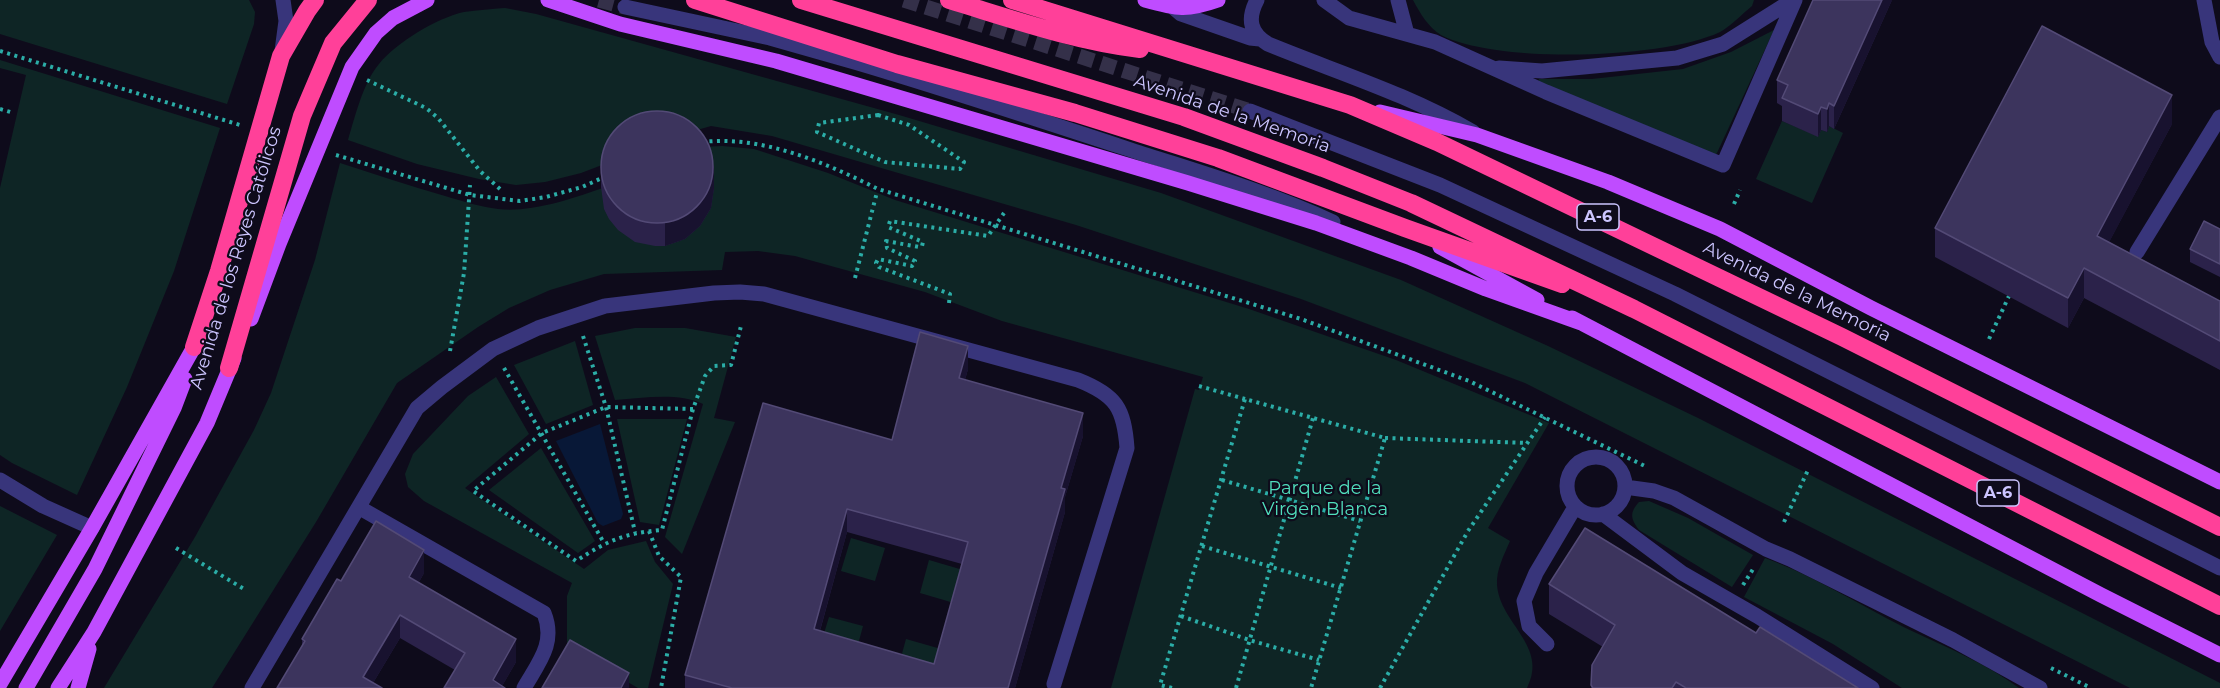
<!DOCTYPE html>
<html>
<head>
<meta charset="utf-8">
<style>
	body { margin:0 }
	canvas { display:block; background:#0e0b1b }
</style>
</head>
<body>
<canvas width="2220" height="688"></canvas>
<script>
const context = document.querySelector('canvas').getContext('2d');
context.lineJoin = 'round';
function paint(path, color) { context.fillStyle = color; context.fill(path, 'evenodd'); }
function strokePath(path, color, width, dash) { context.strokeStyle = color; context.lineWidth = width; context.lineCap = dash ? 'butt' : 'round'; context.setLineDash(dash || []); context.stroke(path); }
function drawText(font, color, halo, rows, align = 'center') {
  context.font = font + ' Montserrat,sans-serif'; context.lineWidth = 4.5; context.setLineDash([]); context.textBaseline = 'middle'; context.strokeStyle = halo; context.fillStyle = color; for (const [text, x, y, turn = 0] of rows) {
    context.save(); context.translate(x, y); context.rotate((+turn || 0) * Math.PI / 180); context.textAlign = isNaN(turn) ? turn : align; if (halo) context.strokeText(text, 0, 0); context.fillText(text, 0, 0); context.restore();
  }
}
paint(new Path2D(`
	M0,0H249L255,12L254,24L227,104L0,34Z
	M1413,0H1754L1752,6C1742,14 1731,26 1720,32C1663,59 1497,64 1441,35C1428,27 1420,13 1413,0Z
	M505,8L536,14L899,115L1161,193L1401,280L1548,346L1698,418L2220,683V688H2130L1525,383L1301,299L1076,225L772,136L711,126L683,134L581,173L545,182L516,185L479,179L417,164L348,140C355,117 363,83 379,64C397,42 437,18 464,12C478,10 492,9 505,8Z
	M1774,30L1716,155L1538,84L1539,79H1592L1683,69L1731,52Z
	M0,60L220,128L174,271L127,387L77,495L12,463L0,455V188L26,75L0,68Z
	M1782,121L1817,136L1821,130L1827,132L1829,126L1843,133L1812,203L1756,179Z
	M722,146L754,149L828,173L895,200L1249,309L1396,360L1549,423L1488,528L1510,541C1504,555 1496,570 1497,585C1500,624 1549,646 1527,688H1111L1195,389L1199,390L1203,377L1002,321L925,292L795,256L758,251L725,252L722,270L604,274L550,290L509,308L478,327L397,383L316,522L212,688H104L195,537L254,430L271,393L315,260L340,163C375,174 410,186 445,196C462,201 480,207 498,209C554,216 649,168 702,147Z
	M635,328H685L736,337L714,418L735,422L682,554L665,537L703,404C678,392 643,398 615,400L595,336Z
	M575,341L593,405L546,424L514,365Z
	M496,377L529,434L465,488L584,569L608,550L646,541L655,562L673,584L648,688H638L567,647V596L572,583L424,501L408,487L405,474L413,454L468,396Z
	M617,419H687L659,525L640,522Z
	M541,448L595,541L578,553L489,490Z
	M1649,501L1688,518L1753,555L1732,587L1639,530C1631,519 1629,513 1639,502Z
	M0,506L57,535L0,631Z
	M851,538L885,548L875,581L841,571Z
	M1765,558C1817,577 1864,608 1914,632C1950,649 1987,664 2019,688H1902L1833,644L1744,597Z
	M929,560L963,570L954,603L920,593Z
	M829,617L863,626L854,659L819,650Z
	M906,639L941,649L931,682L897,672Z`), '#0e2525');
paint(new Path2D(`
	M600,424L623,514L621,519L603,526L598,523L556,441Z`), '#081837');
strokePath(new Path2D(`
	M599,0L625,7
	M904,0L1250,111`), '#343049', 15, [15, 8]);
strokePath(new Path2D(`
	M0,51L240,125
	M367,80L426,108L438,118L480,171L501,190
	M0,109L14,113
	M878,115L909,125L964,162L960,169L885,162L817,132L819,123Z
	M702,142C762,135 826,163 878,189L1301,319L1469,381L1647,467
	M336,155L470,195L520,201L546,197L582,187L602,178
	M1734,204L1740,190
	M855,278L877,192
	M949,303L950,294L879,267L876,263L878,259L912,266L915,261L887,248L886,241L919,247L922,246L923,242L888,227L890,221L988,236L1004,213
	M583,336L606,407L635,532
	M1989,339L2009,296
	M450,351L464,273L470,185
	M504,368L604,543
	M1199,386L1245,399
	M693,409L606,407L542,433L473,491L576,561C607,541 624,533 662,530L693,409L705,376L714,366L731,365L741,326
	M1385,438L1527,443
	M1222,480L1360,521
	M1784,522L1808,470
	M649,531L659,556L681,577L661,688
	M1202,546L1341,588
	M176,548L244,589
	M1743,585L1755,566
	M1181,616L1249,640L1319,660
	M2051,668L2091,688
	M1172,688L1160,685L1245,399L1385,438L1311,688
	M1236,688L1313,418
	M1380,688L1468,531L1545,417`), '#2bada7', 4, [3, 4.5]);
strokePath(new Path2D(`
	M1257,0C1247,19 1250,33 1268,44C1336,72 1408,94 1473,132
	M1324,0L1349,18L1435,42L1546,92L1723,165L1795,0
	M1398,0L1407,34
	M2204,0L2212,42L2220,57
	M625,7L770,38L858,63H867
	M1174,8L1181,14L1250,38L1260,39
	M282,51L286,21L283,0
	M858,63C949,90 1040,120 1131,150C1198,172 1268,192 1333,222
	M1499,68L1542,71L1677,58L1723,44L1793,0
	M1250,111L1440,185L1675,294L2220,568
	M2137,252L2220,117
	M1567 486a29 29 0 1 1 58 0a29 29 0 1 1-58 0Z
	M0,480L43,506L92,528
	M1625,487L1654,491L1674,498L1766,549L1790,559L1953,640L2040,688
	M360,508L544,613C556,643 539,662 524,688
	M1603,514L1682,573L1757,616L1872,688
	M1547,644L1529,626L1524,601L1536,573L1575,507
	M252,688L417,408L442,387L493,349L538,328L605,306L714,293L740,292L764,294L1078,380C1116,395 1124,408 1127,448L1054,684`), '#38357b', 15);
strokePath(new Path2D(`
	M548,0L620,24L776,61L1188,183L1316,223L1411,258L1486,289L1581,323
	M1145,0C1177,9 1187,11 1218,0
	M1380,112L1477,135L1608,182L1720,229L1871,308L2220,482
	M1440,247L1537,300
	M1572,318L2101,595L2220,655
	M251,319L279,244L352,67L376,33L393,18L427,0
	M0,684L92,528L194,347
	M26,688L95,569L174,408L185,379
	M58,688L94,632L207,423L234,358
	M78,688L89,649`), '#bf4cff', 15);
strokePath(new Path2D(`
	M695,0L897,64L1075,113L1218,158L1405,228L1562,284
	M801,0L1184,117L1323,168L1411,203L1634,309L2220,606
	M949,0C1012,19 1074,41 1140,49
	M1012,0L1350,105L1437,142L1842,337L2220,527
	M194,347L219,271L281,56L307,11L315,0
	M229,368L302,116L333,43L368,0`), '#ff4099', 18);
paint(new Path2D(`
	M1892,0L1834,129L1829,126L1827,132L1821,130L1818,137L1782,121V106L1777,103V80Z
	M2172,124L2109,242L2220,301V370L2084,298L2068,328L1935,257V228Z
	M601,164L714,188L711,208L700,226L685,239L665,246H655L635,242L618,230L609,219L604,209L601,187Z
	M2220,229V277L2190,262V249Z
	M968,369L965,380L1083,436L1065,497V512L1015,688H685V675L892,440ZM847,532L962,564L934,664L820,631Z
	M424,573L419,582L516,662L502,686L455,670L400,638L373,683L302,647V639Z
	M1549,584L1756,633L1858,688H1591L1592,665L1603,647L1549,614Z`), '#2b224a');
paint(new Path2D(`
	M1882,0H1892L1834,129V106Z
	M2172,95V124L2097,265V236Z
	M1829,103V126L1827,132V109Z
	M1821,107V130L1818,137V114Z
	M714,165V188L711,208L700,226L685,239L665,246V223Z
	M2084,268V298L2068,328V298Z
	M968,346V369L959,401V378Z
	M1083,413V436L1065,497V512L1015,688H1008L1061,488Z
	M847,509V532L814,652V629Z
	M424,550V573L409,600V577Z
	M400,615V638L370,688L363,677Z
	M516,639V662L501,688L493,680Z
	M629,673V688H621Z`), '#18122f');
const building = new Path2D(`
	M1813,0H1882L1834,106L1829,103L1827,109L1821,107L1818,114L1782,98L1788,85L1777,80Z
	M2042,26L2172,95L2097,236L2220,301V341L2084,268L2068,298L1935,228Z
	M601 167a56 56 0 1 1 112 0a56 56 0 1 1-112 0Z
	M2204,221L2220,229V264L2190,249Z
	M920,332L968,346L959,378L1083,413L1061,488L1065,489L1008,688H732L685,675L763,403L892,440ZM847,509L968,542L934,664L814,629Z
	M376,521L424,550L409,577L516,639L493,680L505,688H444L465,653L400,615L363,677L382,688H277L305,641L302,639L337,579L341,581Z
	M1585,528L1756,633L1760,627L1858,688H1686L1676,682L1672,688H1593L1591,685L1592,665L1615,625L1549,584Z
	M570,640L629,673L621,688H542Z`);
paint(building, '#3c345d');
strokePath(building, '#534a76', 1.5);
for (const [x, y, w] of [
	[1598,217,42],
	[1998,493,42]
]) { const box = new Path2D(); box.roundRect(x - w / 2, y - 13, w, 26, 4.5); context.fillStyle = '#0e0b1b'; context.fill(box); strokePath(box, '#ccc5ff', 1.5); }
drawText('bold 16px', '#ccc5ff', null, [
	["A-6",1598,217],
	["A-6",1998,493]
]);
drawText('18px', '#ccc5ff', '#0e0b1b', [
	["Avenida de la Memoria",1232,114,19],
	["Avenida de los Reyes Católicos",236,258,-73],
	["Avenida de la Memoria",1797,292,26]
]);
drawText('18px', '#51dfbd', '#0e0b1b', [
	["Parque de la",1325,489],
	["Virgen Blanca",1325,510]
]);
</script>
</body>
</html>
